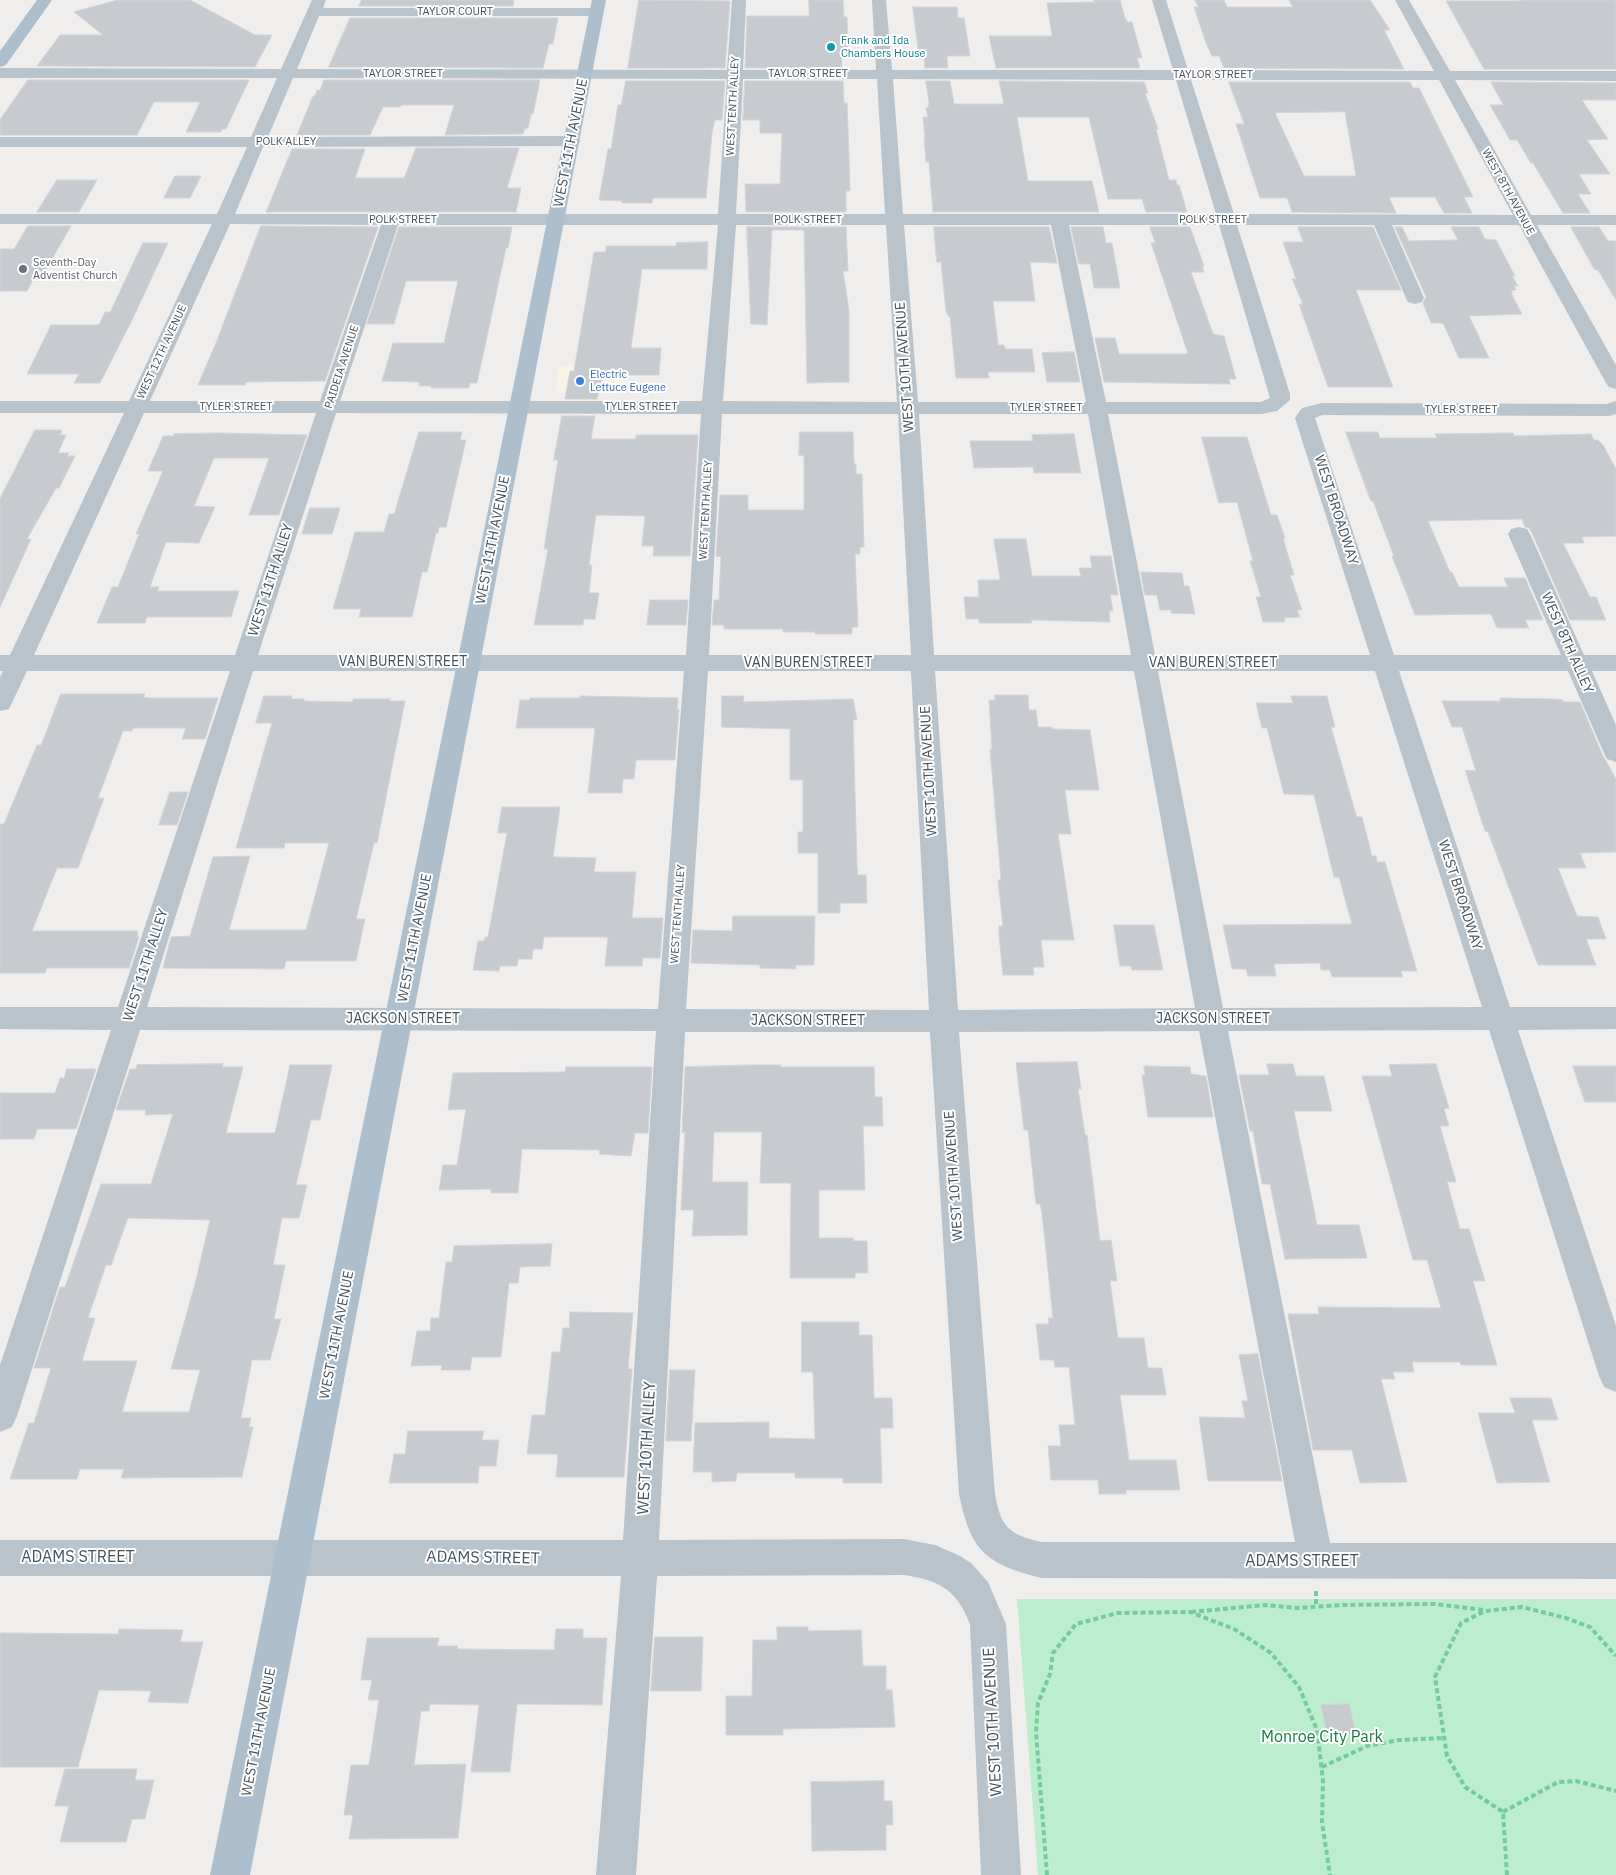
<!DOCTYPE html>
<html>
<head>
<meta charset="utf-8">
<style>
	body { margin:0 }
	canvas { display:block; background:#f0eded }
</style>
</head>
<body>
<canvas width="1616" height="1875"></canvas>
<script>
const context = document.querySelector('canvas').getContext('2d');
context.lineJoin = 'round';
function paint(path, color) { context.fillStyle = color; context.fill(path, 'evenodd'); }
function strokePath(path, color, width, dash) { context.strokeStyle = color; context.lineWidth = width; context.lineCap = dash ? 'butt' : 'round'; context.setLineDash(dash || []); context.stroke(path); }
function drawText(font, color, halo, rows, align = 'center') {
  context.font = font + ' "IBM Plex Sans",sans-serif'; context.lineWidth = 4; context.setLineDash([]); context.textBaseline = 'middle'; context.strokeStyle = halo; context.fillStyle = color; for (const [text, x, y, turn = 0] of rows) {
    context.save(); context.translate(x, y); context.rotate((+turn || 0) * Math.PI / 180); context.textAlign = isNaN(turn) ? turn : align; if (halo) context.strokeText(text, 0, 0); context.fillText(text, 0, 0); context.restore();
  }
}
paint(new Path2D(`
	M559,366L626,367L623,391H555Z`), '#fbf4e6');
paint(new Path2D(`
	M1017,1599H1616V1875H1038Z`), '#bceecd');
const building = new Path2D(`
	M118,0H190L255,35H272L255,67L37,66L60,35H103L74,12Z
	M362,0H514L513,6H359Z
	M639,0L730,1L725,68H628Z
	M809,0H843L844,17H847L848,49H841L842,68H745L747,16H809Z
	M1094,0H1120L1125,18L1128,22H1132L1142,58H1137L1140,68H996L989,36H1052L1047,3L1094,2Z
	M1195,0H1224L1227,7H1293L1289,0H1370L1390,30H1384L1404,69L1224,68L1219,56H1212L1206,43L1194,7H1198Z
	M1520,0H1616V69H1484L1446,1H1521Z
	M913,7H957L958,18H964L970,56H947L948,68H925L924,58L919,55Z
	M350,18H558L553,44H549L543,68L329,67Z
	M28,80H249L226,129H222L221,132H186L200,102H154L137,135H0V120Z
	M324,80H540L533,114H531L528,128H525L523,134L445,135L454,105H401L400,107H383L370,135H297L313,96H315L317,90H320Z
	M626,81H725L722,120H715L712,133L706,198H653L652,203H622V201L599,200L608,149H611L618,105H621Z
	M745,81H843L844,103H847L849,155L850,191H846V212H746L745,184H780L782,133H760V120H743Z
	M926,81H950L954,104H1004L999,81L1144,82L1148,93H1145L1158,129H1156L1169,180H1176L1177,185H1179L1187,212H1146L1142,199H1108L1089,117H1017L1028,181H1092L1099,212H933L929,162H926L924,139H925L923,117H928L926,108H928L929,103Z
	M1229,82H1410L1413,88H1419L1473,197H1464L1472,213H1444L1435,197H1389L1396,213L1292,212L1287,198H1260L1236,124H1244ZM1345,112L1356,176H1304L1275,113Z
	M1491,82L1616,83V100H1582L1608,139L1587,140L1610,174H1579L1591,194H1578L1590,213H1563L1533,163H1531L1517,140H1510L1490,105H1503Z
	M416,148H519L507,188H521L516,212H266L292,149H365L355,178H404Z
	M175,176H201L190,198H164Z
	M57,180H97L79,212H37Z
	M28,226H71L41,278L35,276L27,291H0V249H14Z
	M261,226L378,227L325,381L246,382L245,385H198L216,343Z
	M399,227H512L508,248H506L477,383H470L469,388H431V386H419L420,382L382,381L393,343H444L458,281H406L394,324H367Z
	M747,227H846L848,271H843L849,310V382L807,383L804,230H772L767,325L751,324Z
	M934,227H1049L1057,263L1030,262L1035,301H993L998,345H1004L1005,349H1032L1035,372H988L989,378H956L950,316H948L946,311L941,262H937Z
	M1071,227H1103L1106,243H1112L1120,288H1094L1090,264H1079Z
	M1150,227H1190L1204,266H1202L1204,272H1191L1213,334L1224,336L1236,379H1229L1230,384L1104,382L1095,338H1115L1119,354H1188L1151,243H1155Z
	M1298,227H1373L1401,290H1356L1393,387H1328L1299,304H1303L1292,279H1296L1283,242H1303Z
	M1395,227H1402L1409,241L1458,240L1451,227H1479L1485,239L1496,240L1515,276H1512L1518,286H1514L1516,290H1511L1513,293H1511L1522,314L1469,316L1489,358H1459L1443,323H1431L1423,303L1426,297Z
	M1571,227H1599L1608,241H1616V300L1598,270H1595Z
	M708,242L707,269H642L631,348H661L659,375H603L597,399H565L570,371H574L594,252H606V246H676V243Z
	M143,243H168L132,320L100,383H74L79,374H27L51,325H99L105,312H110Z
	M1074,352L1080,382H1047L1042,353Z
	M562,416H595L591,439H636V435H698L690,556H653L654,546H642L645,516L596,515L589,565H592L589,593H599L595,619H584L583,625H534L548,549H544L558,460H554Z
	M35,430H62L60,435H66L58,453H69L67,456H75L59,488H56L27,539H31L0,607V499Z
	M419,432H462L460,440H466L446,527H439L438,533H436L427,572H422L412,617H359L361,609H333L355,532H384L389,514H394Z
	M800,432H853L854,464H856V474H862L864,547H860V554H855L858,627H852V634H815V632H783V629H724V625H712L714,600H719L721,557L716,556L720,495H748V510H804V456L799,455Z
	M1346,432H1378L1380,438H1437L1435,434L1513,433L1514,436L1591,434L1594,440H1598L1603,445L1616,469V536L1582,537L1584,543H1563L1590,597H1596L1606,620H1570L1532,533L1529,528L1525,527L1522,519L1428,521L1450,572H1452L1459,587H1508L1504,578H1525L1543,620H1525L1529,628H1497L1491,614L1415,615L1392,556H1394L1373,501H1371Z
	M219,433L307,435L279,515H249L269,458H214L194,506L215,507L199,543L166,542L150,587H159L157,591H239L231,617H147L145,623H97L112,587H118L136,542L139,534H136L163,471H148L163,436H174V434Z
	M1074,434L1081,473H1034L1033,467L974,468L970,441H1033L1032,435Z
	M1202,437H1247L1271,515H1277L1285,538H1283L1294,575H1290L1302,610H1297L1300,617L1284,618L1285,622H1263L1256,597H1261L1250,561H1253L1237,502L1219,503Z
	M310,508H340L332,534H302Z
	M994,539H1026L1032,576H1081L1079,568H1092L1090,556H1111L1118,595H1110L1113,611H1109L1110,622L1031,620L1032,623H979V619H966L964,597H979L978,580H1000Z
	M1141,572L1182,573L1184,586H1189L1195,614L1171,613V610H1160L1157,595H1145Z
	M650,600H688L686,625H647Z
	M61,694H145L143,697L150,698H218L205,739H182L186,728H133L132,731H123L98,798H104L78,868H57L32,931H138L137,937H139L129,968H47L45,973H0V824H4L37,745H41Z
	M995,695H1028L1029,710H1036L1038,727H1052V729L1090,730L1099,790H1065L1071,834H1058L1074,940H1041L1044,967H1033L1034,975H1003L999,935V926H1003L998,880H1001L990,749H992L989,700H995Z
	M264,696H292L291,699H304V701L353,702V699H390L389,701H405L377,843H374L356,919H365L356,961H286L284,969L163,968L171,937L190,936L213,857L250,856L229,930H306L329,843H285L284,848H236L272,723H256Z
	M580,696L678,698L677,709H679L675,760H636L634,779H623L622,793H588L595,728H516L520,700H530V698H580Z
	M722,696H744L743,702L853,699L857,720H853L857,867L858,875H866L867,903H840V913H818V853H798V832H803V780H790V729L722,727Z
	M1291,696H1327L1335,727H1331L1354,808L1357,817H1362L1372,856H1376L1377,862H1385L1417,971H1401L1403,977H1332L1330,970H1321L1320,963L1274,964L1276,976H1248L1246,969H1232L1223,925L1352,924L1339,877H1334L1314,795L1284,794L1267,728H1262L1256,703H1293Z
	M1500,698L1552,699L1563,700L1564,702H1580L1602,754L1616,779V852L1580,853L1586,868H1558L1577,916L1598,917L1606,939H1586L1596,965H1538L1488,832L1485,831L1465,770L1476,771L1462,727H1452L1442,701H1501Z
	M170,792H188L177,825H159Z
	M502,807H560L553,857L596,858L594,872H636L632,918H663L660,958H643L642,966H605L608,937H544L542,949H533L532,959H518L517,966H500L499,971L473,970L478,941H484L485,937H488L507,833H498Z
	M733,916H815L814,965H796V969L760,968V965L691,963L693,930L732,931Z
	M1114,925H1154L1163,970H1132L1131,966H1120Z
	M1077,1062L1081,1089H1078L1085,1135H1087L1100,1241L1111,1240L1117,1281H1110L1118,1338H1144L1148,1368H1162L1166,1395H1120L1129,1460H1176L1180,1490H1126V1494H1099L1098,1480H1051L1048,1446H1061L1059,1425H1075L1069,1367H1055L1054,1360H1040L1036,1324H1049L1048,1318H1053L1042,1213L1040,1204H1036L1028,1130H1024L1016,1063Z
	M223,1064L222,1067H243L226,1133H275L290,1065H332L320,1120H311L296,1185H307L299,1218H282L273,1265H285L274,1319H281L270,1360H252L241,1418H251L249,1427H253L242,1477L121,1478L124,1469H80L77,1479H10L29,1423H34L51,1368H34L60,1287H65L101,1184H151L173,1114L145,1115L146,1110H116L130,1069H136L137,1065ZM128,1218L210,1220L195,1284L171,1369L200,1370L189,1412H122L137,1361H82L95,1318H88L106,1265H111Z
	M1267,1064H1293L1296,1076H1324L1332,1111H1294L1317,1225H1359L1367,1258L1285,1259L1270,1184H1262L1253,1131H1250L1239,1075H1269Z
	M1436,1064L1449,1108L1444,1109L1449,1126H1440L1456,1182H1447L1460,1229H1469L1485,1281H1473L1497,1365H1461L1460,1362H1412L1414,1372H1393L1395,1379H1381L1407,1482L1360,1483L1352,1450H1313L1288,1314H1319L1318,1307L1441,1308L1427,1260H1413L1362,1076H1392L1389,1065Z
	M750,1065H781V1067H874L875,1097H882L883,1126H863L865,1190H819V1238H853V1241H867L868,1273H855V1278H790L791,1183H760L762,1132H714L712,1182H748L747,1235L692,1236L694,1210H681L685,1132L682,1133L685,1067Z
	M1144,1066L1190,1067L1191,1074L1206,1076L1213,1117H1148L1142,1075H1145Z
	M1573,1066H1616V1102H1585Z
	M566,1067H652L648,1133H635L631,1156L599,1154L600,1150L522,1149L518,1193H491V1189L439,1190L443,1165H457L466,1109L448,1110L453,1073L565,1072Z
	M67,1069H96L76,1129H37L34,1139H0V1093H55L60,1078H64Z
	M552,1244L550,1266L520,1267L518,1283H509L501,1357H472L470,1370H441L442,1365L411,1366L417,1331H430L431,1318H439L446,1262H452L454,1246Z
	M570,1312L633,1313L628,1369H632L624,1477H556L558,1454H527L532,1415H545L552,1352H560L563,1328H569Z
	M802,1322H859V1335H872L874,1398H892L893,1428H880L882,1483H843V1478H795V1473H737L736,1481L712,1482V1472H693L695,1423L769,1422V1438L815,1439L813,1372H802Z
	M1258,1354L1282,1481H1208L1199,1417L1245,1418L1242,1401H1248L1239,1355Z
	M670,1370H695L691,1441H666Z
	M1510,1398H1551L1558,1420H1532L1550,1482L1497,1483L1478,1413H1515Z
	M408,1431H484L482,1440H499L496,1466H479L478,1483H389L394,1454H405Z
	M777,1627H808V1631L861,1630L863,1666H886V1690H892L895,1727L783,1729V1735H726V1696H752L753,1640H777Z
	M119,1629L183,1630L180,1642H203L188,1703L148,1702L151,1691L99,1690L78,1767H0V1633L118,1634Z
	M556,1629H583V1638H607L602,1705L517,1704L510,1772H471L479,1705L430,1704L429,1711H421L414,1765L466,1764L458,1838L349,1839L353,1815H344L351,1765H369L379,1700H368L372,1680H361L367,1638H439L437,1646H458L457,1649L554,1650Z
	M655,1637H703L701,1691H651Z
	M1349,1704L1356,1734L1327,1735L1321,1705Z
	M65,1769H137L135,1780H154L145,1819H132L126,1842H60L69,1806H55Z
	M884,1781V1801H892L893,1825H886V1850L812,1851L811,1782Z`);
paint(building, '#c7cbd0');
strokePath(building, '#d1d4d9', 1);
strokePath(new Path2D(`
	M1316,1591V1607
	M1191,1612L1266,1605L1297,1608L1343,1605L1435,1604L1484,1610
	M1322,1767L1367,1746L1399,1740L1445,1738
	M1503,1812L1558,1782L1576,1781L1616,1791
	M1047,1875L1036,1732L1038,1703L1050,1674L1053,1653L1076,1624L1118,1613L1190,1612L1234,1629L1271,1653L1299,1687L1317,1730L1323,1781L1322,1822L1330,1875
	M1507,1875L1503,1812L1465,1787L1447,1756L1435,1677L1461,1623L1485,1611L1522,1607L1566,1618L1590,1627L1616,1656`), '#74cb9c', 4, [5, 3]);
paint(new Path2D(`
	M312,0H326L323,8H597L602,9L604,12L602,15L597,16H319L297,69L727,70L732,0H746L743,70H876L872,0H886L892,70H1173L1152,0H1166L1188,70L1434,71L1395,0H1409L1450,71H1616V81L1455,80L1531,215H1616V225H1537L1616,365V389L1609,387L1606,383L1519,225H1392L1424,298L1422,302L1415,304L1408,302L1406,298L1374,225H1237L1290,394V400L1277,411L1261,414H1108L1155,655H1370L1295,418L1302,408L1322,403L1606,404L1616,401V414L1609,416L1322,415L1315,418L1394,655H1561L1508,534L1511,529L1519,527L1527,529L1530,534L1584,655H1616V671H1592L1616,725V762L1607,759L1604,753L1568,671H1399L1510,1007H1616V1029L1518,1030L1616,1326V1392L1604,1387L1599,1376L1489,1030L1228,1031L1330,1543H1616V1579L1041,1578C985,1563 971,1552 959,1494L930,1032H685L659,1540L904,1539L935,1545L960,1556L971,1563L988,1582L1006,1624L1021,1875H981L970,1624C957,1590 939,1580 904,1575L657,1576L636,1875H596L621,1576H0V1540H623L656,1031L140,1030L17,1416L12,1427L0,1432V1365L111,1030L0,1029V1007H118L230,671H27L9,709L0,711V677L3,671H0V655H10L124,413H0V401H129L212,224H0V214H217L247,147H0V137H251L277,78H0V68L281,69ZM293,78L727,79L718,214H235L263,147L572,146L578,145L580,141L578,137L572,136L268,137ZM743,79H877L885,214H736ZM893,79L1176,80L1216,214H903ZM1191,80H1439L1513,215L1234,214ZM230,224L381,225L320,401H150ZM398,225H718L702,401H340ZM736,225H886L897,402L723,401ZM904,225H1051L1086,402H918ZM1069,225H1219L1270,398L1261,402H1106ZM144,413H316L235,655H34ZM336,413L701,414L686,655H258ZM722,414H898L911,655H709ZM919,414H1088L1131,655H934ZM253,671H684L658,1009L147,1007ZM708,671H911L929,1010L686,1009ZM935,671H1134L1195,1008L958,1010ZM1158,671H1375L1482,1007L1223,1008ZM1199,1031L1295,1542H1041C1008,1534 1001,1527 995,1494L959,1032Z`), '#b9c3cb');
paint(new Path2D(`
	M37,0H52L6,65L0,67V51Z
	M592,0H606L250,1875H210Z`), '#adbecc');
for (const [x, y, r, color] of [
	[831,47,5,"#0f9aa8"],
	[23,269,5,"#6b7280"],
	[580,381,5,"#3f7fe0"]
]) { const dot = new Path2D(); dot.arc(x, y, r, 0, 2 * Math.PI); context.fillStyle = color; context.fill(dot); strokePath(dot, '#fff', 2); }
drawText('11px', '#46525b', '#fff', [
	["TAYLOR COURT",455,12],
	["TAYLOR STREET",403,74],
	["TAYLOR STREET",808,74],
	["TAYLOR STREET",1213,75],
	["WEST TENTH ALLEY",733,106,-87],
	["POLK ALLEY",286,142],
	["WEST 8TH AVENUE",1508,192,61],
	["POLK STREET",403,220],
	["POLK STREET",808,220],
	["POLK STREET",1213,220],
	["WEST 12TH AVENUE",162,352,-65],
	["PAIDEIA AVENUE",342,367,-72],
	["TYLER STREET",236,407],
	["TYLER STREET",641,407],
	["TYLER STREET",1046,408],
	["TYLER STREET",1461,410],
	["WEST TENTH ALLEY",706,510,-87],
	["WEST TENTH ALLEY",678,914,-86]
]);
drawText('11px', '#0d838f', '#fff', [
	["Frank and Ida",841,41],
	["Chambers House",841,54]
], 'left');
drawText('11px', '#5b616d', '#fff', [
	["Seventh-Day",33,263],
	["Adventist Church",33,276]
], 'left');
drawText('11px', '#366cbe', '#fff', [
	["Electric",590,375],
	["Lettuce Eugene",590,388]
], 'left');
drawText('14px', '#46525b', '#fff', [
	["WEST 11TH AVENUE",571,143,-79],
	["WEST 10TH AVENUE",905,367,-94],
	["WEST BROADWAY",1336,510,72],
	["WEST 11TH AVENUE",493,540,-79],
	["WEST 11TH ALLEY",271,580,-72],
	["WEST 8TH ALLEY",1567,643,66],
	["VAN BUREN STREET",403,662],
	["VAN BUREN STREET",808,663],
	["VAN BUREN STREET",1213,663],
	["WEST 10TH AVENUE",929,771,-93],
	["WEST BROADWAY",1460,895,72],
	["WEST 11TH AVENUE",415,938,-79],
	["WEST 11TH ALLEY",146,965,-72],
	["JACKSON STREET",403,1019],
	["JACKSON STREET",1213,1019],
	["JACKSON STREET",808,1021],
	["WEST 10TH AVENUE",954,1176,-94],
	["WEST 11TH AVENUE",337,1335,-79],
	["WEST 11TH AVENUE",259,1732,-79]
]);
drawText('16px', '#46525b', '#fff', [
	["WEST 10TH ALLEY",647,1448,-87],
	["ADAMS STREET",78,1557],
	["ADAMS STREET",483,1558,1],
	["ADAMS STREET",1302,1561],
	["WEST 10TH AVENUE",993,1722,-93]
]);
drawText('16px', '#187b45', '#fff', [
	["Monroe City Park",1322,1737]
]);
</script>
</body>
</html>
